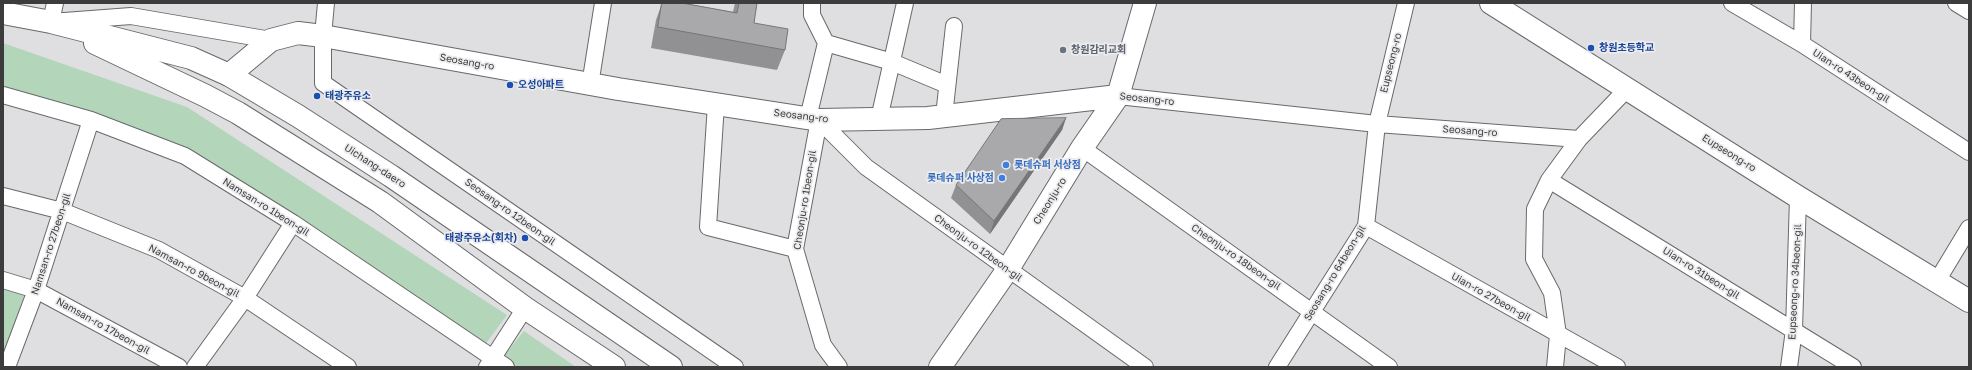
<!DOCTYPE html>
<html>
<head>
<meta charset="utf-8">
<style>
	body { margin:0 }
	#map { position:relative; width:1972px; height:370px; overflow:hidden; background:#dfdfe1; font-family:"Golos Text",sans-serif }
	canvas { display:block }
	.frame { position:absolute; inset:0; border:4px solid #3c3c3d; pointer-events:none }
</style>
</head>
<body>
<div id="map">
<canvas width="1972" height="370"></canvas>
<div class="frame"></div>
</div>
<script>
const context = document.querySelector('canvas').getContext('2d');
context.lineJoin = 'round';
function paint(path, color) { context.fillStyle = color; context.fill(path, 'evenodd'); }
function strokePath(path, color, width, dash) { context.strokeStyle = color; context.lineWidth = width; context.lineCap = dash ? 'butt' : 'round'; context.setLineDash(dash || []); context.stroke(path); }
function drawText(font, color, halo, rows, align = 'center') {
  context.font = font + ' "Golos Text","Noto Sans KR",sans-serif'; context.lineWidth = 3.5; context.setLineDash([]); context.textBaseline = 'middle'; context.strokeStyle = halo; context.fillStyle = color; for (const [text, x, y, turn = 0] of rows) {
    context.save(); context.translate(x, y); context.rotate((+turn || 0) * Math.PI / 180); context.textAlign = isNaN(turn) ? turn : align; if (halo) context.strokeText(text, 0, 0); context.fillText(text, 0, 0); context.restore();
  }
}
paint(new Path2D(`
	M3,43L187,107L507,315L484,346L191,152L3,90Z
	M3,289L24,295L3,357Z
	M524,331L576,367H517L503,357Z`), '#b3d6ba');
const street = new Path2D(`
	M55,3L51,22L131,16L271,40
	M326,3L323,36V83L735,367
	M1732,3L1802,44L1969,152
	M1956,3L1969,11
	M826,43L892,62L947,85
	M1802,44L1803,3
	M590,85L603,3
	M3,95L91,120L185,156L293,223L506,367
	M1118,96L1377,124L1579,139
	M716,104L708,227L795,249
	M944,116L954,26
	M808,118L826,43L812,15V3
	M879,119L905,3
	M819,120L866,167L1145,367
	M819,120L795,249L823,345L839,367
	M1082,148L1389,367
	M1549,180L1853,367
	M3,196L62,211L159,250L245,298L348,367
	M1366,226L1617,367
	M3,280L36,290L179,367
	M1937,281L1969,228
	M7,367L36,290L91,120
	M195,367L245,298L293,223
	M487,367L525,308
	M1277,367L1366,226L1377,124L1406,3
	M1555,367L1558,335L1552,293L1534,259L1535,209L1549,180L1579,139L1627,89
	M1789,367L1794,330L1798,197`);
const secondary = new Path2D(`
	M1491,3L1798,197L1969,301
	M229,75L271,40L298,33L323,36L618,89L819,120L928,118L1118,96
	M940,367L1008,269L1082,148L1118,96L1145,3`);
const primary = new Path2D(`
	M3,13L51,22L191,58L229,75L298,116L391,176L671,367
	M95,43L206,96L238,113L380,202L525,308L614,367`);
strokePath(street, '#69696b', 18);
strokePath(secondary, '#69696b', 24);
strokePath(primary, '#69696b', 24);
strokePath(street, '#fff', 16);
strokePath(secondary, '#fff', 22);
strokePath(primary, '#fff', 22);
paint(new Path2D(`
	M662,3H682L733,12L735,3H757L754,23L785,50L777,70L651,48L656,20Z
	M1066,118L1062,130L990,234L951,198L956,185Z`), '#919193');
paint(new Path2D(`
	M1066,118L1062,130L990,234L994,221Z`), '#767678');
const building = new Path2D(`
	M662,3H682L737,13L739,3H757L754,23L788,29L785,50L658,27Z
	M1066,118L994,221L956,185L1001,119Z`);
paint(building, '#a9a9ab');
strokePath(building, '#767678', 1);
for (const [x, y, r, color] of [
	[1591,48,4,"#1a4fb4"],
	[1063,50,4,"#6b7280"],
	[510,85,4,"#1a4fb4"],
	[317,96,4,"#1a4fb4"],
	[1006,165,4,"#3f7fe0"],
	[1002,178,4,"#3f7fe0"],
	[525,238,4,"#1a4fb4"]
]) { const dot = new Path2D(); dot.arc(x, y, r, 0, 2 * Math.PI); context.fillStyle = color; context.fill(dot); strokePath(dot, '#ececee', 1.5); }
drawText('bold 10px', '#164399', '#ececee', [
	["창원초등학교",1599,48],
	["오성아파트",518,85],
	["태광주유소",325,96],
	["태광주유소(회차)",517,238,"right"]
], 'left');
drawText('bold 10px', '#5b616d', '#ececee', [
	["창원감리교회",1071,50]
], 'left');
drawText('10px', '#3c3c3d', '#ececee', [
	["Seosang-ro",467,62,10],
	["Eupseong-ro",1391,63,-76],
	["Uian-ro 43beon-gil",1851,76,33],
	["Seosang-ro",1147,99,6],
	["Seosang-ro",801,116,7],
	["Seosang-ro",1470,131,4],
	["Eupseong-ro",1729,153,32],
	["Uichang-daero",375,166,33],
	["Cheonju-ro 1beon-gil",805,200,-81],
	["Cheonju-ro",1050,201,-58],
	["Namsan-ro 1beon-gil",266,207,32],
	["Seosang-ro 12beon-gil",510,212,35],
	["Namsan-ro 27beon-gil",51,244,-72],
	["Cheonju-ro 12beon-gil",978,248,36],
	["Cheonju-ro 18beon-gil",1236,257,35],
	["Namsan-ro 9beon-gil",194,271,28],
	["Seosang-ro 64beon-gil",1335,273,-59],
	["Uian-ro 31beon-gil",1701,273,32],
	["Eupseong-ro 34beon-gil",1795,282,-87],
	["Uian-ro 27beon-gil",1491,297,29],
	["Namsan-ro 17beon-gil",103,326,29]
]);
drawText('bold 10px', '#366cbe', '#ececee', [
	["롯데슈퍼 서상점",1014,165],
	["롯데슈퍼 사상점",994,178,"right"]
], 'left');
</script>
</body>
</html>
